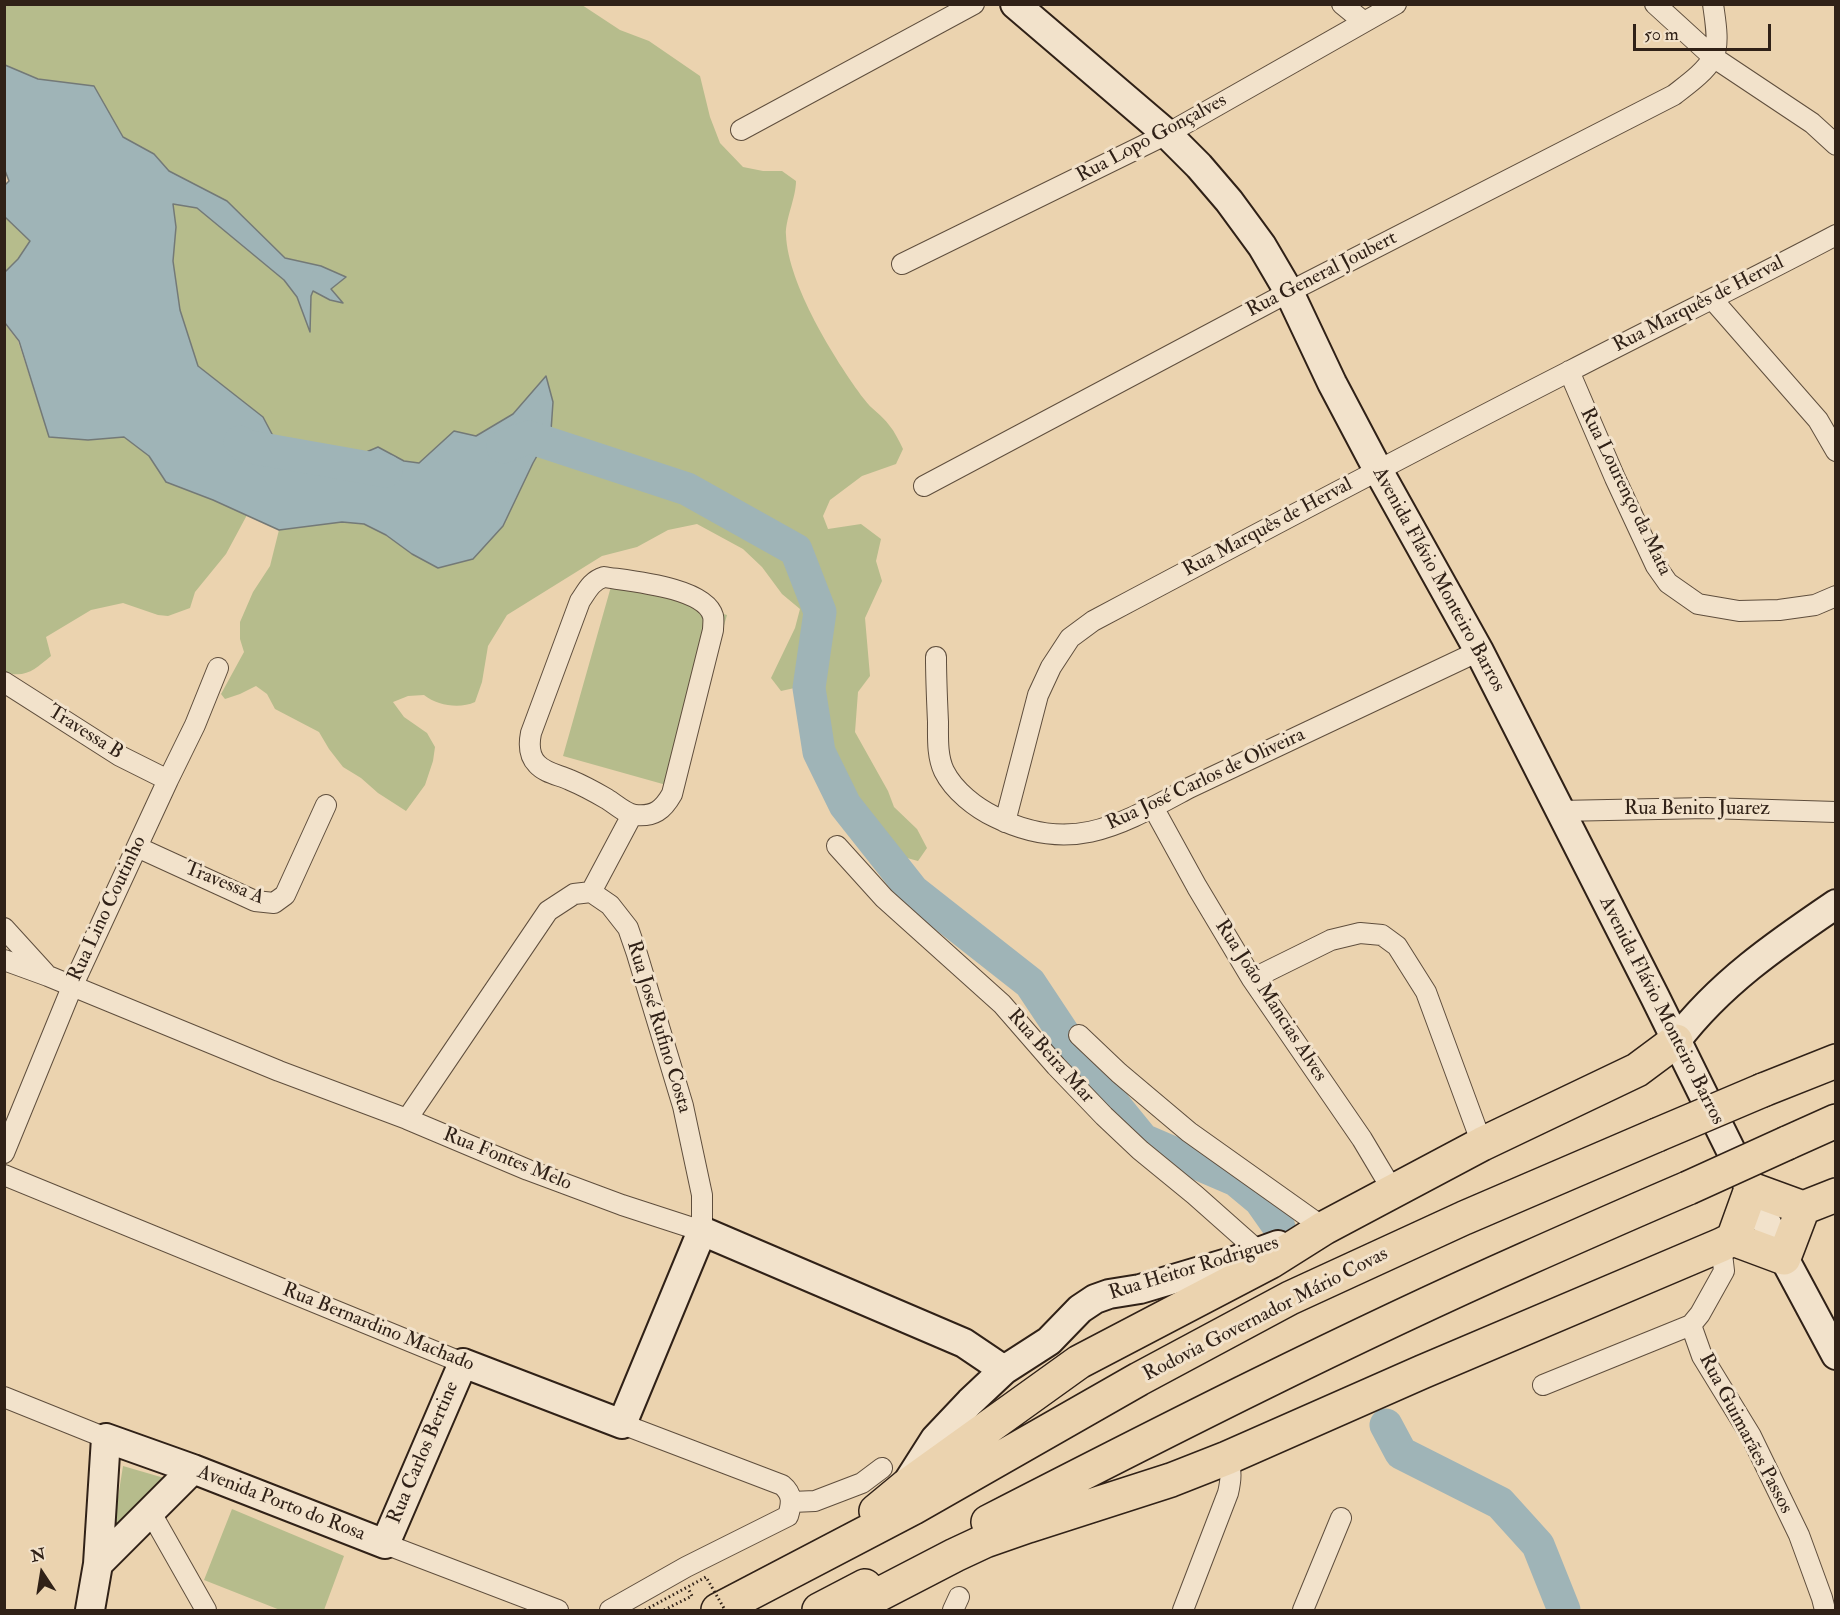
<!DOCTYPE html>
<html>
<head>
<meta charset="utf-8">
<style>
	body { margin:0 }
	#map { position:relative; width:1840px; height:1615px; overflow:hidden; background:#ebd3af; font-family:"IM FELL Double Pica",serif }
	canvas { display:block }
	.frame { position:absolute; inset:0; border:6px solid #302117; pointer-events:none }
	.north { position:absolute; left:12px; top:1543px; width:60px; height:60px; -webkit-text-stroke:4px #f2e2cb; paint-order:stroke; rotate:348deg; font-size:16px; font-weight:700; line-height:24px; text-align:center; color:#302117 }
	.north::after { content:''; display:block; margin:auto; width:21px; height:27px; background:#302117; clip-path:polygon(50% 0,100% 100%,50% 72%,0 100%) }
	.scale { position:absolute; left:1633px; top:24px; width:138px; height:27px; box-sizing:border-box; border:3px solid #302117; border-top:0; padding-left:8px; font-size:18px; line-height:21px; white-space:nowrap; color:#302117; -webkit-text-stroke:4px #f2e2cb; paint-order:stroke }
</style>
</head>
<body>
<div id="map">
<canvas width="1840" height="1615"></canvas>
<div class="frame"></div>
<div class="north">N</div>
<div class="scale">50 m</div>
</div>
<script>
const context = document.querySelector('canvas').getContext('2d');
context.lineJoin = 'round';
function paint(path, color) { context.fillStyle = color; context.fill(path, 'evenodd'); }
function strokePath(path, color, width, dash) { context.strokeStyle = color; context.lineWidth = width; context.lineCap = dash ? 'butt' : 'round'; context.setLineDash(dash || []); context.stroke(path); }
function drawText(font, color, halo, rows, align = 'center') {
  context.font = font + ' "IM FELL Double Pica",serif'; context.lineWidth = 6; context.setLineDash([]); context.textBaseline = 'middle'; context.strokeStyle = halo; context.fillStyle = color; for (const [text, x, y, turn = 0] of rows) {
    context.save(); context.translate(x, y); context.rotate((+turn || 0) * Math.PI / 180); context.textAlign = isNaN(turn) ? turn : align; if (halo) context.strokeText(text, 0, 0); context.fillText(text, 0, 0); context.restore();
  }
}
paint(new Path2D(`
	M4,5H582L620,30L649,41L700,76L710,117L720,143L743,167L763,171H782L796,181C796,198 785,220 786,235C788,284 834,359 864,399C871,409 882,415 889,425C895,432 899,441 903,449L896,464L862,476L830,500L823,516L828,529L861,524L881,539L876,561L882,581L865,618L870,676L858,692L855,732L888,791L894,807L917,829L927,848L918,861L896,855L848,787L822,728L817,679L825,628L809,649L799,687L781,691L771,678L795,628L800,609L782,594L762,567L743,549L697,524L668,530L637,547L602,556L507,615L488,646L482,682L475,702C460,709 438,706 424,695L408,696L393,702L404,717L427,733L435,747L433,761L425,785L406,811L378,793L361,778L343,767L329,749L319,732L275,709L267,694L256,686L240,694L225,699L221,694L244,652L240,639V622L253,592L270,566L279,530C303,527 340,517 364,524C381,529 398,544 412,554L533,463L551,431L547,377L513,414L476,436L419,463L404,461L378,447L322,471L290,468L263,417L198,366L180,310L173,261L176,227L173,204L197,208L284,280L297,297L310,330L311,296L314,290L330,300L342,302L331,289L346,277L321,266L285,258L227,201L169,171L154,154L122,137L94,86L38,79L5,65Z
	M5,217L30,241L18,259L5,272Z
	M4,323L18,341L49,436L88,440L124,437L149,456L166,482L213,500L247,515L226,554L195,592L190,608L168,616L158,615L123,603L91,610L46,637L51,656C35,669 26,679 4,672Z
	M612,583L727,615L677,788L563,756Z
	M123,1466L171,1480L112,1535Z
	M232,1509L344,1556L324,1610H280L204,1580Z`), '#b6bc8c');
const water = new Path2D(`
	M5,65L38,79L94,86L123,137L154,154L169,171L227,201L285,258L321,266L346,277L331,289L343,303L330,300L313,291L311,296L310,332L297,297L284,280L197,208L173,204L176,227L173,261L180,310L198,366L263,417L290,468L322,471L378,447L404,461L419,463L454,431L476,436L513,414L546,376L553,402L551,431L533,463L503,526L473,559L438,568L412,554L386,535L364,524L342,522L279,530L213,500L166,482L149,456L124,437L88,440L49,437L19,341L5,323V272L18,259L30,241L5,217V185L9,181L4,168Z`);
paint(water, '#9fb4b7');
strokePath(water, '#737977', 1.5);
strokePath(new Path2D(`
	M240,442L245,446L386,471
	M503,447L529,437L687,489L796,550L820,612L809,688L819,752L845,805L913,891L1030,983L1095,1081L1143,1140L1236,1180L1260,1200L1279,1227
	M1386,1425L1401,1453L1500,1503L1538,1545L1564,1610`), '#9fb4b7', 33);
const street = new Path2D(`
	M1342,4L1364,22
	M1655,4L1713,57L1812,123L1836,145
	M741,130L974,4
	M902,264L1167,134L1396,4
	M1713,300L1818,420L1836,451
	M1569,371L1615,478L1656,566L1668,583L1698,604L1739,611L1779,610L1815,605L1836,596
	M924,486L1289,292L1674,95C1688,84 1704,73 1713,58C1720,44 1715,19 1713,4
	M604,577C629,581 705,587 713,616C714,620 713,626 713,630L672,794C663,810 654,817 635,815C626,814 615,804 607,799C595,792 582,785 570,780C559,775 545,773 537,764C529,756 529,743 531,733L580,601C587,591 591,581 604,577Z
	M936,657C936,679 937,700 938,722C938,738 937,756 944,771C954,791 976,808 995,817C1072,855 1120,825 1189,788L1479,651
	M4,682L120,756L168,780
	M1153,807L1197,887L1252,979L1362,1139L1393,1191
	M1559,811L1707,808L1836,812
	M1005,822L1038,695L1051,667L1070,638L1093,621C1251,537 1409,453 1568,372C1657,326 1747,282 1836,235
	M837,846L884,898L1002,1004L1056,1066L1104,1116L1140,1150L1195,1195L1266,1258
	M137,847L255,901L274,903L285,895L326,805
	M591,892L632,815
	M4,928L45,973
	M4,960L48,976L279,1071L407,1119L528,1170L622,1205L702,1231V1195L683,1106L637,954L628,928L610,905L591,892L574,894L548,911L407,1119
	M1252,979L1331,940L1360,933L1382,935L1397,946L1426,992L1482,1144
	M1079,1035L1119,1073L1189,1132L1324,1228
	M4,1153L72,987L168,780L195,725L218,668
	M4,1175L463,1363
	M1721,1245L1724,1271L1700,1314L1691,1325L1702,1356L1751,1436L1799,1535L1822,1598L1825,1610
	M1543,1385L1691,1325
	M4,1397L106,1438
	M792,1502L815,1501L862,1483L882,1468
	M151,1513L206,1610
	M385,1544L558,1610
	M610,1610L686,1567L788,1516C792,1503 793,1494 782,1485L622,1424
	M953,1610L959,1597
	M1183,1610L1228,1493C1231,1480 1232,1470 1227,1458
	M1303,1610L1341,1518`);
const secondary = new Path2D(`
	M1015,4L1167,134L1199,166L1229,201L1262,246L1289,292L1332,383L1378,470L1479,651L1655,997L1784,1258L1836,1355
	M1676,1041C1719,984 1777,944 1836,904
	M907,1483L935,1439L970,1402L1004,1370L1049,1341L1080,1309L1095,1299L1109,1294L1140,1289L1234,1261L1278,1245
	M98,1564L193,1469
	M90,1610L98,1564L106,1438L193,1469L385,1544L463,1363L622,1424L702,1231L964,1343L1004,1370`);
const highway = new Path2D(`
	M1763,1090L1836,1061
	M1787,1143L1836,1121
	M1733,1239L1784,1258L1803,1208
	M876,1511L905,1487L1079,1362L1270,1262L1324,1228L1482,1144L1637,1070L1676,1041
	M988,1522C1165,1431 1344,1340 1526,1259C1580,1235 1634,1211 1688,1188
	M718,1610L913,1508L1139,1379L1290,1298L1464,1218L1657,1135
	M819,1610L865,1586
	M849,1610L955,1555L985,1541L1028,1526L1171,1480L1227,1458L1422,1372L1721,1245L1733,1239L1751,1189L1803,1208L1836,1195`);
strokePath(street, '#5f4e3d', 22);
strokePath(secondary, '#302117', 32);
strokePath(highway, '#302117', 36);
strokePath(new Path2D(`
	M664,1610L692,1596L688,1588`), '#302117', 3, [1.5, 3]);
strokePath(street, '#f2e2cb', 20);
strokePath(secondary, '#f2e2cb', 28);
strokePath(highway, '#ebd3af', 33);
const highwayBridge = new Path2D(`
	M1657,1135L1763,1090
	M1688,1188L1787,1143`);
strokePath(highwayBridge, '#302117', 36, []);
strokePath(new Path2D(`
	M645,1610L706,1577L725,1610`), '#302117', 3, [1.5, 3]);
strokePath(highwayBridge, '#ebd3af', 33);
drawText('20px', '#302117', '#f2e2cb', [
	["Rua Lopo Gonçalves",1152,139,-28],
	["Rua General Joubert",1322,275,-27],
	["Rua Marquês de Herval",1699,305,-27],
	["Rua Lourenço da Mata",1625,492,64],
	["Rua Marquês de Herval",1268,528,-28],
	["Avenida Flávio Monteiro Barros",1438,580,61],
	["Travessa B",85,733,32],
	["Rua José Carlos de Oliveira",1206,780,-25],
	["Rua Benito Juarez",1697,810],
	["Travessa A",224,884,22],
	["Rua Lino Coutinho",108,909,-65],
	["Rua João Mancias Alves",1270,1001,57],
	["Avenida Flávio Monteiro Barros",1661,1011,63],
	["Rua José Rufino Costa",658,1027,73],
	["Rua Beira Mar",1050,1057,48],
	["Rua Fontes Melo",507,1160,22],
	["Rua Heitor Rodrigues",1194,1269,-17],
	["Rodovia Governador Mário Covas",1266,1315,-27],
	["Rua Bernardino Machado",378,1328,22],
	["Rua Guimarães Passos",1745,1434,62],
	["Rua Carlos Bertine",424,1453,-67],
	["Avenida Porto do Rosa",281,1504,21]
]);
</script>
</body>
</html>
